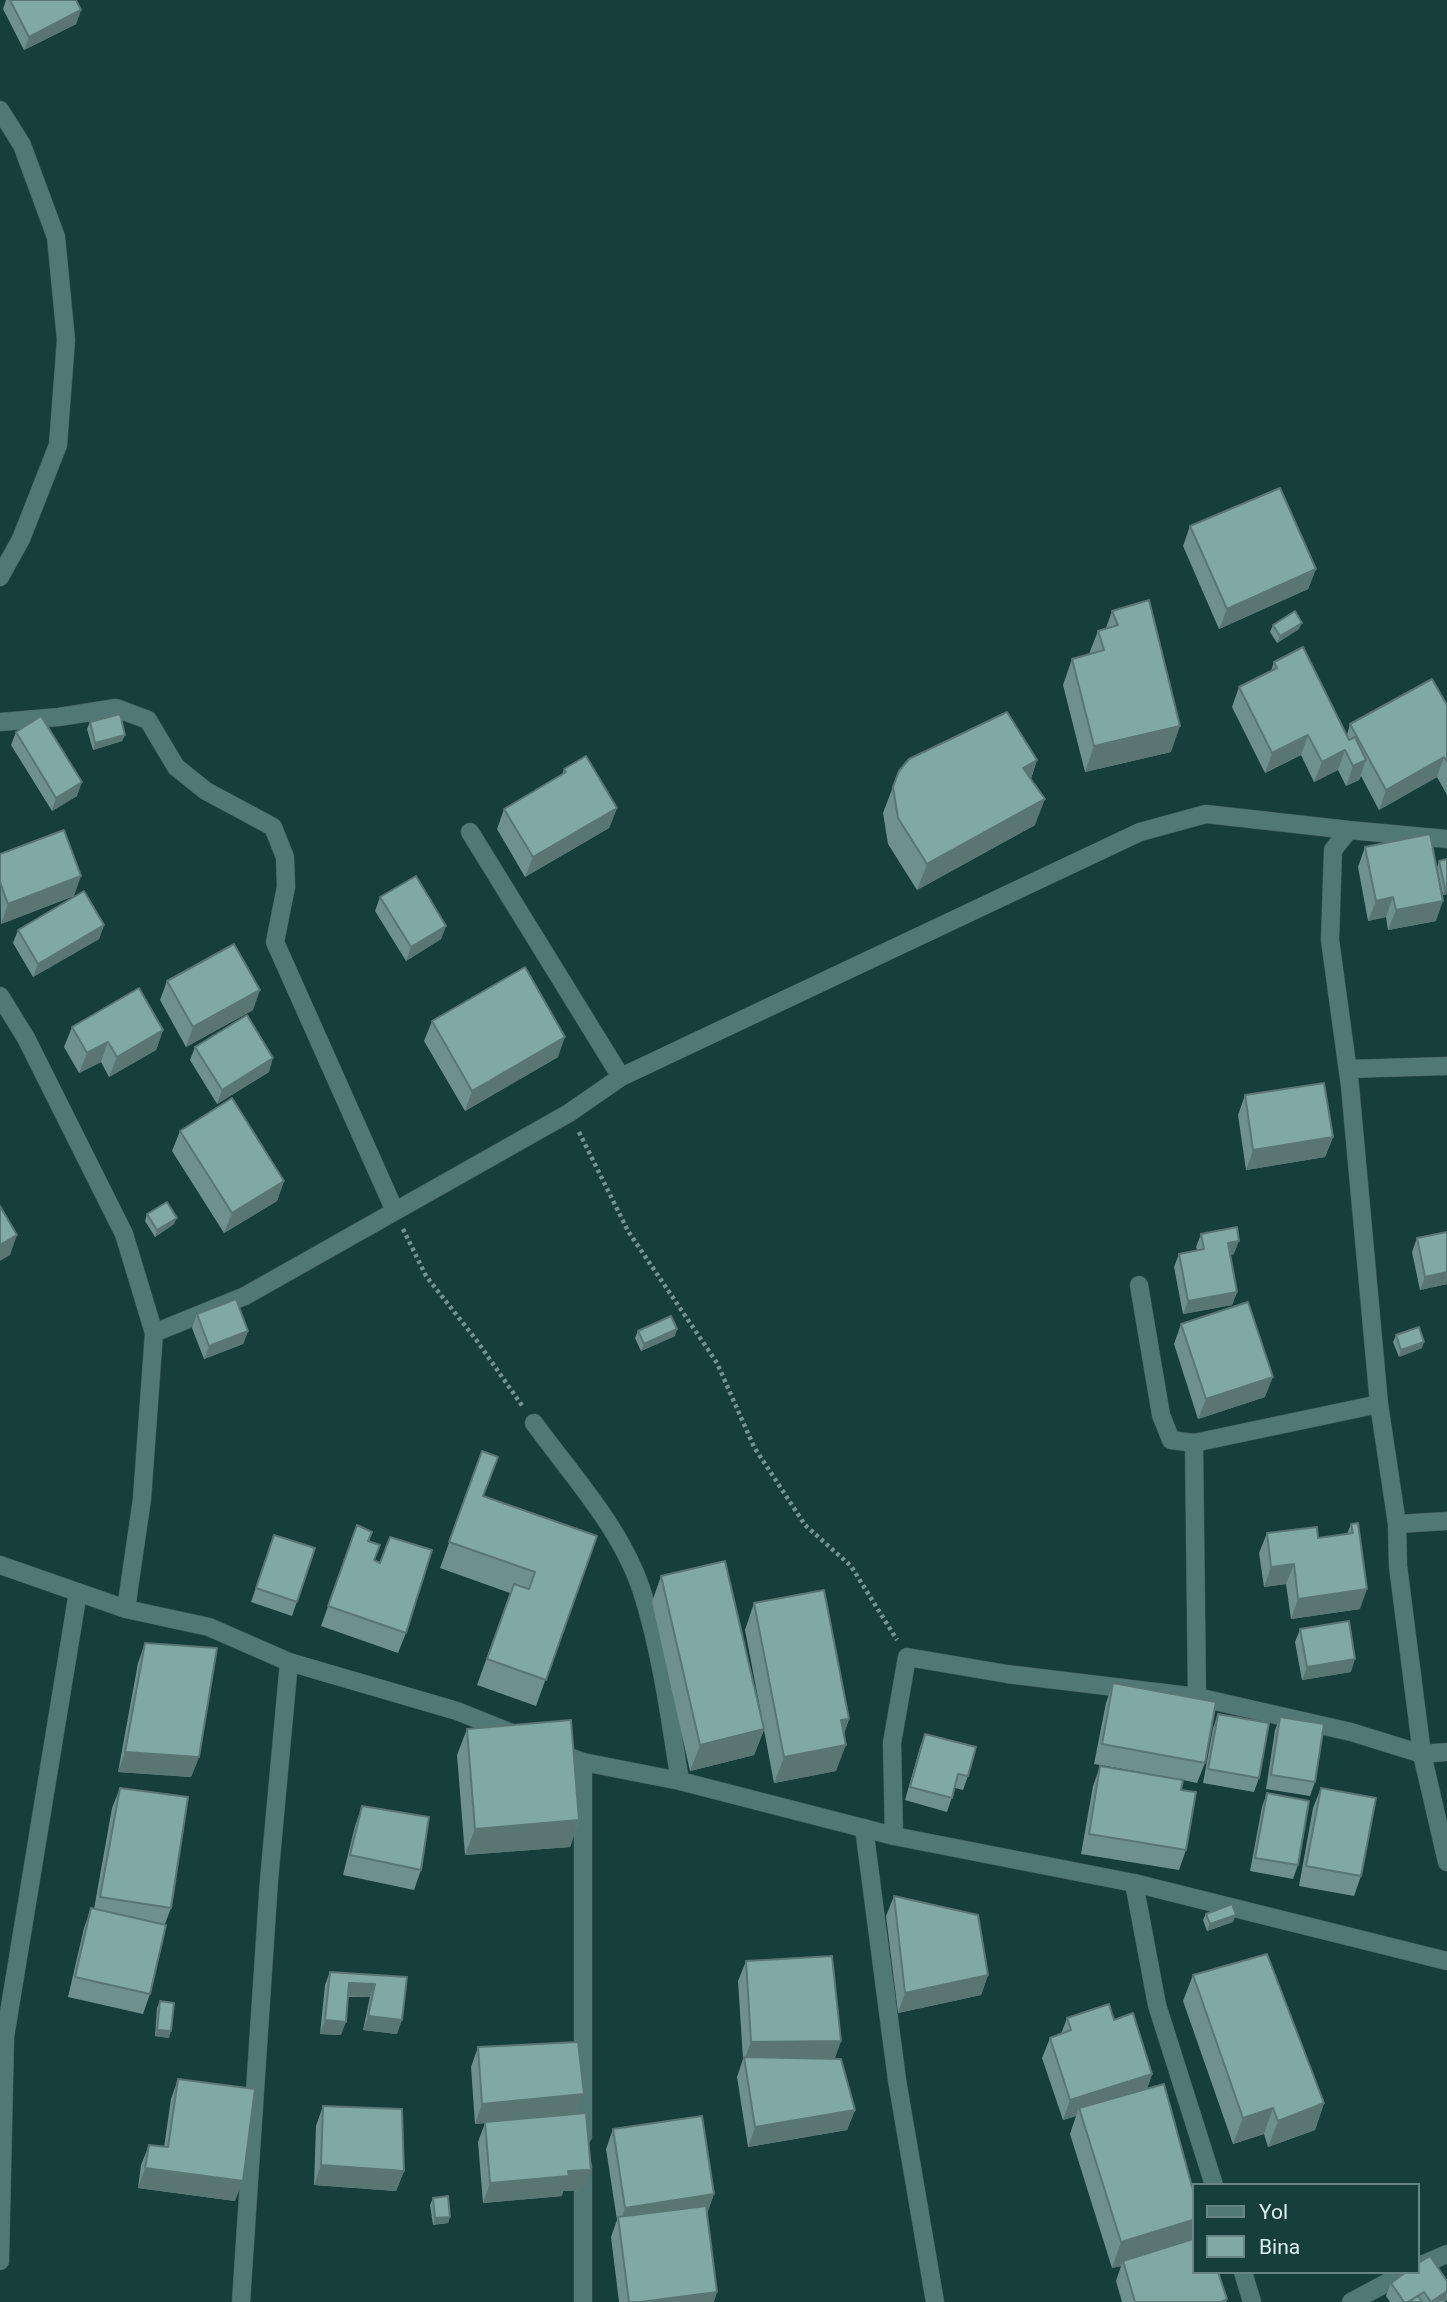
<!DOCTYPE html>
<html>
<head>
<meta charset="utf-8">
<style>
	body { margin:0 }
	#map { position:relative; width:1447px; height:2302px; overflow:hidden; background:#163e3b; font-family:Roboto,sans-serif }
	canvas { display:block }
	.legend { position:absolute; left:1192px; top:2183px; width:228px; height:91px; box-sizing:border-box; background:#163e3b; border:2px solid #658683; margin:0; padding:9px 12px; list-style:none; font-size:21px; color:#dcf1ee }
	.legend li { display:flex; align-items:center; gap:14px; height:35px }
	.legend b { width:35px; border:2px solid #658683 }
</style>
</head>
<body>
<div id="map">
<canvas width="1447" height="2302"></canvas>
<ul class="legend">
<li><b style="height:9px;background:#507874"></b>Yol</li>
<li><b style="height:19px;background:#80a9a4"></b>Bina</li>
</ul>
</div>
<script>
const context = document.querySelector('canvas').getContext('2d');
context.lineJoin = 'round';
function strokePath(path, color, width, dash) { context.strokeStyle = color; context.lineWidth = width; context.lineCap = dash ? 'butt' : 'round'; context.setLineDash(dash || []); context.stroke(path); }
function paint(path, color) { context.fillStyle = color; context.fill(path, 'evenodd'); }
const minor = new Path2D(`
	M0,110L22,145L56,237L66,340L58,445L21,539L0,577
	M0,722L59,717L116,708L148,720L176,767L206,791L273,827L285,857L286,887L275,942L394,1209
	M470,832L621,1077
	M1447,839L1349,830L1333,850L1330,940L1350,1086L1379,1404L1397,1524L1398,1566L1422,1754L1447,1862
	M0,996L26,1038L124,1234L154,1333L142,1499L126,1609
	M1348,1069L1447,1066
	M1139,1285L1161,1415L1171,1440L1194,1443L1379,1404
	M154,1333L245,1296L569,1113L621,1077L1140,832L1206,814L1349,830
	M534,1423C573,1477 625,1532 644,1598C662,1657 670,1720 680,1781
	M1194,1443L1197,1697
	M1397,1524L1447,1521
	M0,1565L126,1609L209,1627L289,1662L457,1711L517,1735
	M569,1757L583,1762V2136
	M864,1828L897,2080L935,2302
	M894,1836L892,1743L907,1657L1007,1674L1197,1697L1351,1732L1422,1754L1447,1752
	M1134,1883L1157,2005L1214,2185
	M583,2167V2302
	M0,2261L5,2037L78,1592
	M1417,2267L1447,2254
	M1243,2272L1252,2302
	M241,2302L269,1880L289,1662
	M1351,2302L1407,2272`);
const tertiary = new Path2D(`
	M583,1762L680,1781L894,1836L1134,1883L1447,1961`);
strokePath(minor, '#3d5956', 19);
strokePath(tertiary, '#3d5956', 19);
strokePath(new Path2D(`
	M579,1132L628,1231L717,1363L754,1447L805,1525L851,1566L897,1640
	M403,1229L426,1276L477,1341L523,1407`), '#749390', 4.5, [3.5, 3.5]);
strokePath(minor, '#507874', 18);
strokePath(tertiary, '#507874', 18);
paint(new Path2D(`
	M6,0H76L81,10L76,24L24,50L3,9Z
	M1190,526L1316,569L1308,589L1219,629L1183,546Z
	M1112,611L1171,752L1085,772L1063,685L1072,659L1089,654L1098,631L1106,628Z
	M1273,625L1299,629L1277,643L1270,632Z
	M1274,662L1347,735L1350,724L1447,705V795L1437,777L1379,810L1361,776L1359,780L1346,786L1338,770L1314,782L1301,755L1265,773L1232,707L1239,687L1271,671Z
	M90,722L125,735L122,741L93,750L87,729Z
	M16,732L77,796L52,811L11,745Z
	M1037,760L1031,779L1035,825L917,890L888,844L883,813L899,771Z
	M564,769L617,808L609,828L525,877L497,829L504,809L562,775Z
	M1365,847L1436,921L1388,930L1386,917L1368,921L1358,867Z
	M0,854L74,896L1,924Z
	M1439,861L1447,894L1443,895L1437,868Z
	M380,897L446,926L441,939L406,961L375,911Z
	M104,925L99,939L33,977L13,943L18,930Z
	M167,981L253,1010L186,1047L160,1000Z
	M432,1021L558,1057L465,1111L424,1041Z
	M72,1027L163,1030L156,1050L109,1077L101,1062L79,1073L64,1047Z
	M195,1047L269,1072L217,1104L190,1060Z
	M1245,1095L1333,1137L1325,1157L1246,1170L1238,1115Z
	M180,1131L284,1181L277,1201L224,1233L172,1151Z
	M147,1214L174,1224L155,1237L145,1221Z
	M1447,1232V1284L1420,1290L1412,1252L1417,1238Z
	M1201,1234L1234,1254L1230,1255L1237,1292L1232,1305L1183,1314L1174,1267L1179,1254L1197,1250L1196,1247Z
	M197,1314L248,1331L243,1344L204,1359L192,1328Z
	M1181,1324L1265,1397L1198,1419L1174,1344Z
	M638,1331L675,1336L641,1351L635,1338Z
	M1396,1335L1422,1348L1399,1357L1393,1342Z
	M482,1451L483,1496L597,1536L536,1706L477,1685L510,1593L440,1568Z
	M1351,1524L1360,1609L1291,1619L1286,1584L1264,1587L1259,1553L1267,1533L1318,1538L1347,1534Z
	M357,1525L372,1532L369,1541L374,1560L406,1633L398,1653L321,1626Z
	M274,1535L315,1548L292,1616L251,1602Z
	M661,1576L763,1724L745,1630L754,1603L849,1719L844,1734L836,1771L774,1783L764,1730L754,1755L690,1771L652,1602Z
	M1300,1629L1351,1672L1302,1680L1295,1642Z
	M145,1643L199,1757L191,1777L118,1772L138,1663Z
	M1113,1683L1205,1763L1197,1783L1183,1780L1181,1790L1186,1850L1179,1870L1081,1854L1093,1786L1100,1766L1152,1774L1094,1764L1106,1703Z
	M1218,1714L1259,1778L1254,1792L1203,1783L1213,1728Z
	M1280,1717L1315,1782L1310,1796L1266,1789L1275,1730Z
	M467,1729L579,1820L570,1847L465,1855L457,1755Z
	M925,1734L968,1776L963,1790L955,1788L947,1812L905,1800L920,1747Z
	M120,1788L171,1908L165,1924L150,1994L143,2014L68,1997L84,1928L91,1908L94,1909L112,1808Z
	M1321,1788L1361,1876L1354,1896L1299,1886L1313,1808Z
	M1267,1793L1298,1865L1293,1879L1250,1871L1262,1807Z
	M362,1806L421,1870L414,1890L343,1875L355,1826Z
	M894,1896L988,1975L981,1995L898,2013L886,1916Z
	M1206,1914L1233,1922L1207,1931L1203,1920Z
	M746,1961L841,2041L834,2059L855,2110L847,2130L748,2147L737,2077L743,2059L738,1981Z
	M330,1972L407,1977L397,2034L363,2030L370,1997H348L341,2035L320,2034L325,1985Z
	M1193,1975L1324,2103L1315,2130L1268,2147L1264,2134L1233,2144L1183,2001Z
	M160,2001L169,2038L155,2036L157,2008Z
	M1067,2018L1114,2020L1152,2074L1147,2089L1193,2272L1227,2299L1226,2302H1122L1116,2281L1121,2266L1112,2268L1070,2134L1076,2116L1063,2120L1042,2058L1050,2038L1061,2034Z
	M478,2047L577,2114L584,2190L563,2191L562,2196L483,2203L478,2142L485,2123L475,2124L471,2067Z
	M178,2079L235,2201L138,2188L141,2165L149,2145L164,2147L171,2099Z
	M323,2106L404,2171L396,2191L314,2185L316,2126Z
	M613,2129L714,2194L707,2213L714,2302H619L611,2237L617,2220L606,2149Z
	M433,2198L450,2217L448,2223L433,2225L430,2205Z
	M1447,2281V2300L1445,2302H1390L1386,2296L1391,2283Z`), '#6e918d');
paint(new Path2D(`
	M81,10L76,24L24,50L29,37Z
	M1316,569L1308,589L1219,629L1227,609Z
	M1302,623L1299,629L1277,643L1280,636Z
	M1180,726L1171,752L1085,772L1094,746Z
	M125,735L122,741L93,750L95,743Z
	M1308,735L1301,755L1265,773L1272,753Z
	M1345,750L1338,770L1314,782L1322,762Z
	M1444,757L1437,777L1379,810L1386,790Z
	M1037,760L1028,787L1023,768Z
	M1366,760L1359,780L1346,786L1353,766Z
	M82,782L77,796L52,811L56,798Z
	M1045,799L1035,825L917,890L927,864Z
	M617,808L609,828L525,877L533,857Z
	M81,876L74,896L1,924L8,904Z
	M1445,888H1447V894L1443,895Z
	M1393,897L1386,917L1368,921L1376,901Z
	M1443,901L1436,921L1388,930L1396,910Z
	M104,925L99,939L33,977L38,964Z
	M446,926L441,939L406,961L411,947Z
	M260,990L253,1010L186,1047L193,1027Z
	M163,1030L156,1050L109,1077L117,1057Z
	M565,1037L558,1057L465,1111L472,1091Z
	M108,1042L101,1062L79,1073L87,1053Z
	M273,1058L269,1072L217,1104L222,1090Z
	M1333,1137L1325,1157L1246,1170L1253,1150Z
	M284,1181L277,1201L224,1233L232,1213Z
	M177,1218L174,1224L155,1237L157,1230Z
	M17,1235L10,1255L0,1261V1245Z
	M1239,1241L1234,1254L1223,1257L1228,1243Z
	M1447,1272V1284L1420,1290L1425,1277Z
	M1237,1292L1232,1305L1183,1314L1188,1301Z
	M677,1329L675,1336L641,1351L644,1344Z
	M248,1331L243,1344L204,1359L209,1346Z
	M1424,1342L1422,1348L1399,1357L1401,1350Z
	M1273,1377L1265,1397L1198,1419L1206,1399Z
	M1294,1564L1286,1584L1264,1587L1271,1567Z
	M1367,1589L1360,1609L1291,1619L1298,1599Z
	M1355,1659L1351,1672L1302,1680L1307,1667Z
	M849,1719L840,1745L841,1720Z
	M764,1729L754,1755L690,1771L700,1745Z
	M846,1745L836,1771L774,1783L784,1757Z
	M125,1752L199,1757L191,1777L118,1772Z
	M579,1820L570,1847L465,1855L475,1829Z
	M1236,1915L1233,1922L1207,1931L1210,1924Z
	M988,1975L981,1995L898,2013L905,1993Z
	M349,1983L375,1984L370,1997L344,1996Z
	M368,2016L402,2020L397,2034L363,2030Z
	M325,2020L346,2022L341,2035L320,2034Z
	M157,2030L171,2031L169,2038L155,2036Z
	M841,2041L834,2061L744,2060L751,2042Z
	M1152,2074L1145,2094L1079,2108L1076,2116L1063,2120L1070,2100Z
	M584,2094L576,2114L475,2124L482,2104Z
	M1324,2103L1315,2130L1268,2147L1278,2121Z
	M1273,2108L1264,2134L1233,2144L1243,2118Z
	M855,2110L847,2130L748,2147L755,2127Z
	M321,2165L404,2171L396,2191L314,2185Z
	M145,2168L243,2181L235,2201L138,2188Z
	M591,2170L584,2190L563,2191L562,2196L483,2203L490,2183L568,2171Z
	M714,2194L707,2214L619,2225L625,2208Z
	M450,2217L448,2223L433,2225L435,2218Z
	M1193,2220V2239L1123,2261L1121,2266L1112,2268L1121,2242Z
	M1447,2291L1446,2301L1430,2302Z
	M717,2292L714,2302H640Z`), '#5a7673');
const building = new Path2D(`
	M10,0H76L81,10L29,37Z
	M1280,488L1316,569L1227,609L1190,526Z
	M1149,600L1180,726L1094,746L1072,659L1104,650L1098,631L1118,625L1112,611Z
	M1295,611L1302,623L1280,636L1273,625Z
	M1303,647L1349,740L1355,737L1366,760L1353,766L1345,750L1322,762L1308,735L1272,753L1239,687L1277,668L1274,662Z
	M1432,679L1447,705V762L1444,757L1386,790L1350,724Z
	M1007,712L1037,760L1023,768L1045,799L927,864L898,818L893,787L899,771L909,759Z
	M120,714L125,735L95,743L90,722Z
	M41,716L82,782L56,798L16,732Z
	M586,756L617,808L533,857L504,809L566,772L564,769Z
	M64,830L81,876L8,904L0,882V854Z
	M1430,834L1443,901L1396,910L1393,897L1376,901L1365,847Z
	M1447,859V888H1445L1439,861Z
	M416,876L446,926L411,947L380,897Z
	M84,891L104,925L38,964L18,930Z
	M234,944L260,990L193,1027L167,981Z
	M525,967L565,1037L472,1091L432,1021Z
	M139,988L163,1030L117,1057L108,1042L87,1053L72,1027Z
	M247,1015L273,1058L222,1090L195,1047Z
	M1324,1083L1333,1137L1253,1150L1245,1095Z
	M232,1098L284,1181L232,1213L180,1131Z
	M167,1202L177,1218L157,1230L147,1214Z
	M0,1206L17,1235L0,1245Z
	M1237,1227L1239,1241L1228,1243L1237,1292L1188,1301L1179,1254L1204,1249L1201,1234Z
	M1447,1232V1272L1425,1277L1417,1238Z
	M236,1299L248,1331L209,1346L197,1314Z
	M1248,1302L1273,1377L1206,1399L1181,1324Z
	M671,1316L677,1329L644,1344L638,1331Z
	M1419,1327L1424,1342L1401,1350L1396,1335Z
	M482,1451L498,1457L483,1496L597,1536L546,1680L487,1659L514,1584L529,1589L535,1572L449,1542Z
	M1358,1523L1367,1589L1298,1599L1294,1564L1271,1567L1267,1533L1317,1527L1318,1538L1353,1533L1351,1524Z
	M357,1525L372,1532L368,1541L380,1545L374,1560L380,1563L390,1537L432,1550L406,1633L328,1606Z
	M274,1535L315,1548L297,1602L256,1588Z
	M725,1561L764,1729L700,1745L661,1576Z
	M824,1590L849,1719L841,1720L846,1745L784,1757L754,1603Z
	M1349,1621L1355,1659L1307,1667L1300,1629Z
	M145,1643L217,1648L199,1757L125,1752Z
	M1113,1683L1216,1702L1205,1763L1102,1744Z
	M1218,1714L1269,1723L1259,1778L1208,1769Z
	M1280,1717L1324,1724L1315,1782L1271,1775Z
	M571,1720L579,1820L475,1829L467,1729Z
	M925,1734L976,1747L968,1776L958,1774L952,1798L910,1787Z
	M1100,1766L1183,1780L1181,1790L1196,1792L1186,1850L1089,1834Z
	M120,1788L188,1797L171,1908L100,1897Z
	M1321,1788L1376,1798L1361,1876L1306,1866Z
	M1267,1793L1309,1801L1298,1865L1255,1858Z
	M362,1806L429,1817L421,1870L350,1855Z
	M894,1896L978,1915L988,1975L905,1993Z
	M1232,1904L1236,1915L1210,1924L1206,1914Z
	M91,1908L166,1925L150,1994L75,1977Z
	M1267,1954L1324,2103L1278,2121L1273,2108L1243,2118L1193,1975Z
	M832,1956L841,2041L751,2042L746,1961Z
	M330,1972L407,1977L402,2020L368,2016L375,1984L349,1983L346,2022L325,2020Z
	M160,2001L174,2003L171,2031L157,2030Z
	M1109,2004L1114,2020L1133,2013L1152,2074L1070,2100L1050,2038L1071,2030L1067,2018Z
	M578,2042L584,2094L482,2104L478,2047Z
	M744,2057L841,2059L855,2110L755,2127Z
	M178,2079L255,2089L243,2181L145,2168L149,2145L168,2147Z
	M1164,2084L1193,2190V2220L1121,2242L1079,2108Z
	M323,2106L402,2109L404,2171L321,2165Z
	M586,2113L591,2170L568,2171L569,2176L490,2183L485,2122Z
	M702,2116L714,2194L625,2208L613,2129Z
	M448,2196L450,2217L435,2218L433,2198Z
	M706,2206L717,2292L640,2302H629L618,2217Z
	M1193,2239V2272H1218L1227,2299L1221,2302H1135L1123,2261Z
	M1430,2256L1447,2281V2291L1431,2302L1424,2292L1408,2302H1404L1391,2283L1406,2272H1417V2264Z
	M1417,2296L1423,2302H1410Z`);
paint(building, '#80a9a4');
strokePath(building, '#5a7673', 2);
</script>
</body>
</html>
